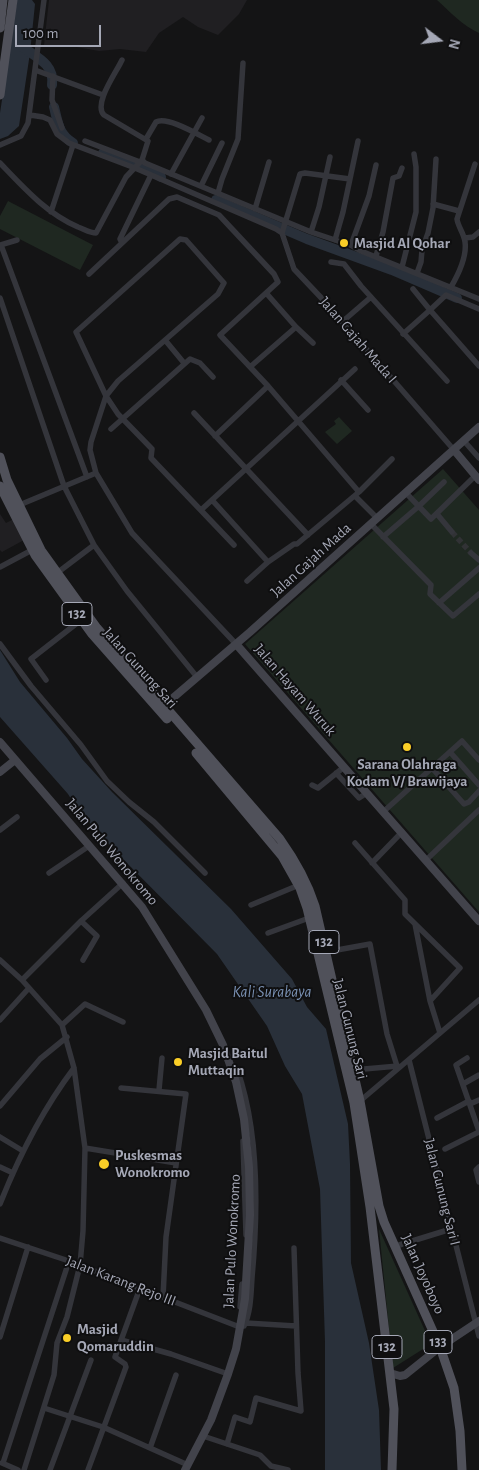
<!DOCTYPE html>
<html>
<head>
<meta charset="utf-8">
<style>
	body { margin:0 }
	#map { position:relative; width:479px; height:1470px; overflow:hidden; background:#141415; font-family:"Alegreya Sans",sans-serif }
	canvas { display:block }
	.north { position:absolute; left:414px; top:15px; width:50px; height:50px; -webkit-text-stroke:4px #0f0f10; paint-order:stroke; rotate:105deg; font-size:14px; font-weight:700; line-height:20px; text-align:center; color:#a5a8b6 }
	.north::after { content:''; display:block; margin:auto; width:18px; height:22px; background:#a5a8b6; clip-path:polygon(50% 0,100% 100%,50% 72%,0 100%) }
	.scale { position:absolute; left:15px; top:25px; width:86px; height:22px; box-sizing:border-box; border:2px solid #a5a8b6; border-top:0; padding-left:6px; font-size:15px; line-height:18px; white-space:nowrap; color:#a5a8b6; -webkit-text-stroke:4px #0f0f10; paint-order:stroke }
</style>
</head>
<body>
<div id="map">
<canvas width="479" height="1470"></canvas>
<div class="north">N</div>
<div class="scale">100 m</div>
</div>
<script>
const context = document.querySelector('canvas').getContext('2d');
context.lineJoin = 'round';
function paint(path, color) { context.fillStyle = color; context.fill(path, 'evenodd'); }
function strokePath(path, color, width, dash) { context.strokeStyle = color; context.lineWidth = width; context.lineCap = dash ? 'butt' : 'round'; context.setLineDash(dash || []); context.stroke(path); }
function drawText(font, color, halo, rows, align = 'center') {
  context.font = font + ' "Alegreya Sans",sans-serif'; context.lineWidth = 4; context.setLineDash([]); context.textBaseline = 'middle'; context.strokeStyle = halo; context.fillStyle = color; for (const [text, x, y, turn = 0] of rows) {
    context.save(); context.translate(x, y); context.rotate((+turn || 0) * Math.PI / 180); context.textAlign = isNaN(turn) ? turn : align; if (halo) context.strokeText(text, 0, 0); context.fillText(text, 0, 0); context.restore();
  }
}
paint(new Path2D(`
	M49,0H247L239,14L218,35L198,27L183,17L159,33L146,52L120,49L99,51L71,46L44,45Z
	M0,514L6,523L14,519L24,540L2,552L0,550Z`), '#201f22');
paint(new Path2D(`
	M437,0H479V33C463,26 449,11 437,0Z
	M8,201L93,245L80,270L0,229V216Z
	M339,417L352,431L337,444L325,432L336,424L334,421Z
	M443,469L479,510V912L245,644Z
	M379,1229L431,1344L393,1368Z`), '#1f2821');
paint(new Path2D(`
	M17,0H32L35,4L30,53L19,126L8,136L0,139V113Z
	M0,650L20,682L67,738L82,759L112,792L231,909L292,979L307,1007L326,1029L348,1124L350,1164L351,1263L369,1343L379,1410L381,1470H325V1342L320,1189L302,1094L285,1066L267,1026L217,954L113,849L78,810L68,794L0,717Z`), '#29303a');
strokePath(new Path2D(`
	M21,46C36,57 55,64 52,85
	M54,107C58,122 58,134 73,143
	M103,153L142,166L161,177
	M216,200L307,239L392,270L457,298`), '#29303a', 10);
strokePath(new Path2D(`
	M452,532L471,553`), '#313235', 5.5, [5.5, 3]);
strokePath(new Path2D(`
	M35,70L103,95
	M53,76L52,100L62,128
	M30,115L43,117L50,120L57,134L69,143L135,168L276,229L282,233
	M146,139L156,122C167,116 197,134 209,140
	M85,141L140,162
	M0,145L21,136L28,123L44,0
	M142,160L145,163L311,232L338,241
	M0,163C24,188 46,213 78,227C84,229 90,233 96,233L126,177L142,160L148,141L104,115C93,104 116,73 122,60
	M171,174L202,118
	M350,179L305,173L300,174L282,233L294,269L328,305L454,450
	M201,186L222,143
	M218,193L222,179L238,139L243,63
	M433,204L459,211
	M255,209L269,162
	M51,212L73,145
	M311,232L319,207L330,157
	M465,238L473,237L479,232
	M335,240L343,212L358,141
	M122,243L120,239L151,175
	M349,244L361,251L479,299
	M0,245L17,240
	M1,245L87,477
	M351,245L369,196L376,165
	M376,256L383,232L393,178L399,176L402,168
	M331,262L344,264L361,286L447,381
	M402,267L416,212V167L414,154
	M417,273L421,262L422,250L428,233L433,208L436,159
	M89,274L169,199L177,197L219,215L274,274L278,282L220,335L268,386L359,492
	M451,287C458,275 467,256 465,242C464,233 458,227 457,219L475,164
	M413,289L430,310L446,295L479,309
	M267,294L296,327L313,343
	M0,298L64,486L94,545L127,591L197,677
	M342,322L371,297
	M403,334L430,310L479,366
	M165,340L184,363
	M250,367L296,327
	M341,380L368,410
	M194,413L308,535
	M111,429L190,359L200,363L213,377
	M215,436L268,386
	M464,441L479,458
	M406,493L431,519L475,476
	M355,496L377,518
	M212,500L268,562
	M17,506L96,473
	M201,510L355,369
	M437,514L452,532
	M371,524L431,585L430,594L453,616L479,594
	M383,537L419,506L444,482
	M234,545L151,458L152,449L118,414L106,396L76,332L180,239L186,240L224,283L218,294L118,381L106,396L91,442L90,450L96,473L132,533L236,644
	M471,553L479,560
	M0,567L32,550
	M57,573L94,545
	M247,581L268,562L294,544H297L359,492L392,459
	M439,603L479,568
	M0,644L31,686L81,745L107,781L129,802L154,822L205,873
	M46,680L31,659L81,620
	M450,752L479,785
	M432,768L464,804L469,802L479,791
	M336,773L359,798L367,793
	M312,785L318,788L344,767
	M383,812L462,741L479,760
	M0,830L17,817
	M355,843L405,900V914L460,968L430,1001L440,1033
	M426,860L479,810
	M372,863L402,832
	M49,873L89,846
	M251,905L299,885
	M81,921L97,936L83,960
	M415,924L430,1001
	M268,933L309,918
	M326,952L370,944L387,1034L397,1066
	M0,960L22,980L62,1025L74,1068L85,1148L83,1231L80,1265L67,1317L57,1343L54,1375L24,1470
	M22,980L81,921L123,883
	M0,1020L29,988
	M62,1025L85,1004L123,1022
	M467,1058L456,1065L479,1131
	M409,1060L479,1336
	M353,1070L398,1066
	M463,1084L479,1075
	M121,1088L186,1094L166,1237L163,1297
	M159,1090L162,1058
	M360,1101L479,1000
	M470,1104L479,1100
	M0,1106L40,1059L67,1037
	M437,1118L469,1101
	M0,1137L23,1151
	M243,1141L246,1235
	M85,1148L176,1163
	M445,1149L479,1132
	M0,1167L13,1173
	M479,1167L476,1170L479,1182
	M0,1204C19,1156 43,1109 74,1068
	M0,1238L69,1261L237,1326H244C251,1312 251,1293 252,1278C258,1213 259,1130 237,1069L231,1068
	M396,1246L451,1229
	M240,1307L242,1284
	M246,1323L296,1326
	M0,1337L28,1247
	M121,1340L171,1354L228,1374
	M44,1408L103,1427L188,1465
	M203,1436L260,1455L271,1466L288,1470
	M227,1444L235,1417L250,1422L256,1398L301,1411L298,1373L294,1248
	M150,1448L176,1375
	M2,1463L18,1470
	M3,1463L69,1261
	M50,1470L91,1360
	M88,1470L126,1367L125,1364L115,1357L140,1288`), '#34353b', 5.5);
strokePath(new Path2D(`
	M454,450L479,480
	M236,644L479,921
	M160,709L250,632L479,427
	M0,742L142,907L206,1010L223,1045L236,1082L244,1119L249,1167L250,1215L245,1299L236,1349L228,1374L211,1420L185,1470
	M0,772L15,760
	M390,1373L400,1376L405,1375L440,1347L479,1321`), '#42434b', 8);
strokePath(new Path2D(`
	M0,28L3,0
	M0,95L13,0
	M0,457L7,480L41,550L97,628L280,839C295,860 307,881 315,906L360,1101L379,1206L384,1222L440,1347L454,1388L460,1431L462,1470
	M0,486L35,555L92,634L167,719
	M196,753L282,856L300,888L307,908L354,1103L370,1207L394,1409L392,1470`), '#50515a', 9);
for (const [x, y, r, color] of [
	[344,243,5,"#face27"],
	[407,747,5,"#face27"],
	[178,1062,5,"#face27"],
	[104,1164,6,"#face27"],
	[67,1338,5,"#face27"]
]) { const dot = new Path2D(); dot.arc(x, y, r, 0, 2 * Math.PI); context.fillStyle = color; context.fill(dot); strokePath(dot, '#0f0f10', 2); }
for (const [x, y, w] of [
	[77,614,30],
	[324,942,30],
	[438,1342,28],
	[387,1347,30]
]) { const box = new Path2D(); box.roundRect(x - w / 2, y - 11.5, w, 23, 4); context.fillStyle = '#0f0f10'; context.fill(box); strokePath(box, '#a5a8b6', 1); }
drawText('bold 14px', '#a5a8b6', null, [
	["132",77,614],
	["132",324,942],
	["133",438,1342],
	["132",387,1347]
]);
drawText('bold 15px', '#a5a8b6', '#0f0f10', [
	["Masjid Al Qohar",354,243],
	["Sarana Olahraga",407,764,"center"],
	["Kodam V/ Brawijaya",407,781,"center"],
	["Masjid Baitul",188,1053],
	["Muttaqin",188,1070],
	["Puskesmas",115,1155],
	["Wonokromo",115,1172],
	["Masjid",77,1329],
	["Qomaruddin",77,1346]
], 'left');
drawText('15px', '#a5a8b6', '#0f0f10', [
	["Jalan Gajah Mada I",358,340,49],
	["Jalan Gajah Mada",311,560,-42],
	["Jalan Gunung Sari",140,668,48],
	["Jalan Hayam Wuruk",295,690,49],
	["Jalan Pulo Wonokromo",112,852,50],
	["Jalan Gunung Sari",350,1029,76],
	["Jalan Gunung Sari I",442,1192,76],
	["Jalan Pulo Wonokromo",232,1241,-87],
	["Jalan Joyoboyo",423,1274,66],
	["Jalan Karang Rejo III",121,1281,21]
]);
drawText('italic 16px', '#7a91b3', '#0f0f10', [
	["Kali Surabaya",272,992]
]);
</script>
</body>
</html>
